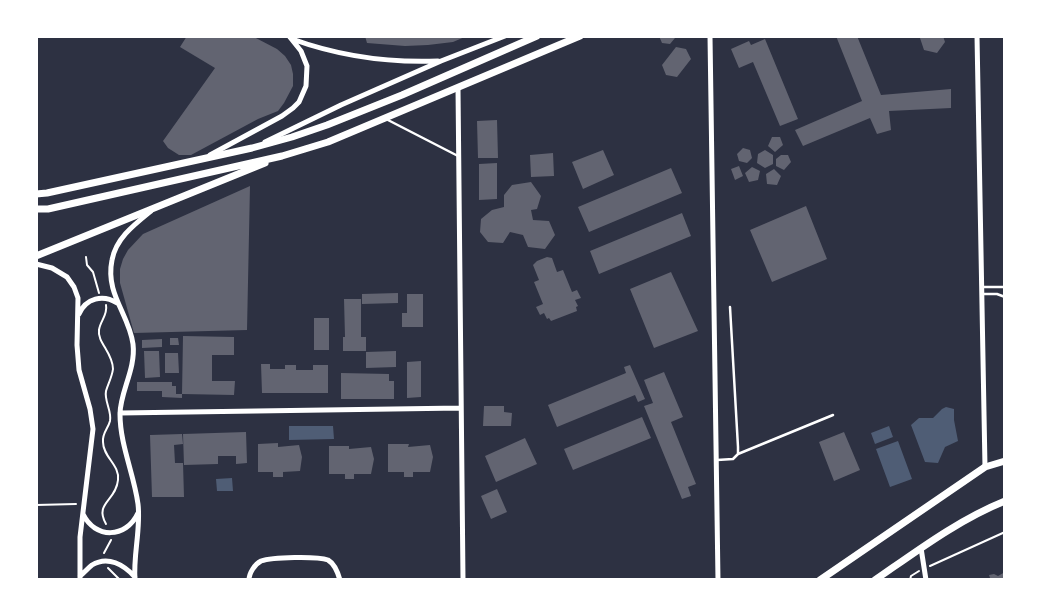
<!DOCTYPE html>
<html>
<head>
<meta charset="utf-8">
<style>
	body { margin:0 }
	#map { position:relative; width:1041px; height:616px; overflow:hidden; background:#2d3142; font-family:"Noto Sans",sans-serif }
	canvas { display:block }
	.frame { position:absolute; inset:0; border:38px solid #fff; pointer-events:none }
</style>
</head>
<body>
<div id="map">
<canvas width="1041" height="616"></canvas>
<div class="frame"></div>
</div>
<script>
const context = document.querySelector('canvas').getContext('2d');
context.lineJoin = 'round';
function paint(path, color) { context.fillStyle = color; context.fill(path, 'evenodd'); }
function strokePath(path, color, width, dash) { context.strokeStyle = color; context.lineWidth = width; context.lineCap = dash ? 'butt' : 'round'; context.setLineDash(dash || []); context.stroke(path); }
paint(new Path2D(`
	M946,407L954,409V420L958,441L945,447L938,463L925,462L911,425L919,418H933L942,409Z
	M289,426H333L334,439L289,440Z
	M889,426L893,437L875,444L871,433Z
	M898,441L912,479L890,487L876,449Z
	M232,478L233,491H217L216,479Z`), '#4f5d75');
paint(new Path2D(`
	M187,36H252L277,49L285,56L291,65L293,74V86L284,103L278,111L258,119L191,155H179L168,148L163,141L215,68L180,47Z
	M365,36H467L453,42L428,45L405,46L367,43Z
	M659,36H674L675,38L670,44L662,43Z
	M836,36H857L881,95L951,89V108L889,111L891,130L877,134L870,118L803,146L795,130L862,101Z
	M921,36H943L945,42L937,53L924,50L920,38Z
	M765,39L798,119L780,126L753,62L739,68L731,49L749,41L751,45Z
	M676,47L686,49L691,59L677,77L666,75L662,65Z
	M497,120L498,158H478L477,121Z
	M772,137H780L783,145L775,152L768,146Z
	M743,148L750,150L752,158L747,163L739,161L737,154Z
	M603,150L614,175L583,189L572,162Z
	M765,150L773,155V164L765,168L757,163L758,154Z
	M553,153L554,176L531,177L530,155Z
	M781,155H788L791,162L784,170L776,166V159Z
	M497,163V199L479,200V164Z
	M739,166L743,176L735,180L731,169Z
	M752,167L760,171L758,180L749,182L745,173Z
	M671,168L682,193L589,232L578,207Z
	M774,169L781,176L777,185L767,184L766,174Z
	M531,182L541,196L537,209L531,210L533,220L549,221L555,235L545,249L528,247L523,235L510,232L503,243L488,242L480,232L481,219L492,210L504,207V195L512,185Z
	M250,186L247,330L134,333L120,283V269L123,259L128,250L143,234Z
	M806,206L827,259L772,282L750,230Z
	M682,213L691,236L599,274L590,251Z
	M547,257L552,258L557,272L563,270L572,292L577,290L581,298L575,300L578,306L576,307L577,311L551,321L549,318L547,319L544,313L540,315L536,307L543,304L534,282L539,280L533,265L537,261Z
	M671,272L698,331L654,348L630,289Z
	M398,293V303L362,304V294Z
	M407,294H423V327H402V313H407Z
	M344,299H361V337H366V351H343V337H345Z
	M314,318H329V350H314Z
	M183,336L234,337V355H212V381H235L234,395L182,394Z
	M170,338H178L179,345H170Z
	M162,339V347L142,348V340Z
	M144,351H159L160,377L145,378Z
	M396,351V367L366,368V352Z
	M165,353H178L179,373H165Z
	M421,361V397L407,398V362Z
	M261,364H270V369H285V365H296V370H313V365H328V393H262Z
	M630,365L645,399L638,402L635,395L557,427L548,405L626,373L624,367Z
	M664,372L683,417L671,422L696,484L688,487L691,496L682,499L644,406L653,403L644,380Z
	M341,373L389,374V381H394V399H341Z
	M137,382H172V386H176V394H182V398L162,397V391H137Z
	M484,406H504V412L512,413L511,426H483Z
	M642,417L651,438L573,470L564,449Z
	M246,432L247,463L236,464V456H218V464L184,465L183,434Z
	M844,432L860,470L834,481L819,442Z
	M182,434L183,444L174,445L175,463H183L184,497H152L150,435Z
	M525,438L537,464L496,482L485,456Z
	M278,443V447L299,445L302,457L300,471L283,472V477H273V472H258V444Z
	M388,444H409L408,447L430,445L433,457L430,472H413V477H404V472H388Z
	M329,446H349V449L371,447L374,459L371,474H354V479H345V474H329Z
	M497,489L507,512L491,519L481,496Z
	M1005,572V580H984L990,578L989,575L994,574L998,576Z`), '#626471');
strokePath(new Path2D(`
	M86,257L87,265L93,272L99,293
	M106,305C108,315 100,321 99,330C97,342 113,353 113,369C112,377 108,384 106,391C104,401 112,411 110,421C108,429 102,433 103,442C103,457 120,465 118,480C116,501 94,503 106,524
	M36,505L76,504
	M104,553L111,540
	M930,566L1005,532
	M108,568L120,580
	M910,580L911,576L919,571`), '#fff', 2);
strokePath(new Path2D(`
	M386,119L458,156
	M983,287H1005
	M982,294H997L1005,297
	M738,454L833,415
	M717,460L733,459L738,454V447L730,307`), '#fff', 2.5);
strokePath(new Path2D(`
	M710,36L718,580
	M977,36L985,467
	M292,39C339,56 388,63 438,61
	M458,88L463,580
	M265,142L341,105L441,61L505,36
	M210,155L282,116L293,108L299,102L306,86L307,66L301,51L289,36
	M36,264L52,268L67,277L74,287L78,298L77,345L79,370L90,409L93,429L80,537V580
	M79,314C86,298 103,294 117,303
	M120,413L461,408
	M83,514C95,539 126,539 138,513
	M921,548L926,580
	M80,576C84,573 88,568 92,565C108,555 124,565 135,577
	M135,580C133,555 141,529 138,504C134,474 120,445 120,414C120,392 136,369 133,344C129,314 105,294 112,260C116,238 135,224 151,211
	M249,580C249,573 255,564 261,561C272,557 317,556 328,560C335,564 338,573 340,580`), '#fff', 5);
strokePath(new Path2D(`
	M36,194L47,193L252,148L292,137L327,125L402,95L537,36
	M36,209H48L282,156L328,142L580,36
	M36,256L265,163
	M820,580L985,467L1005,461
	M875,580C917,551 958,520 1005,501`), '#fff', 7);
</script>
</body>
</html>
